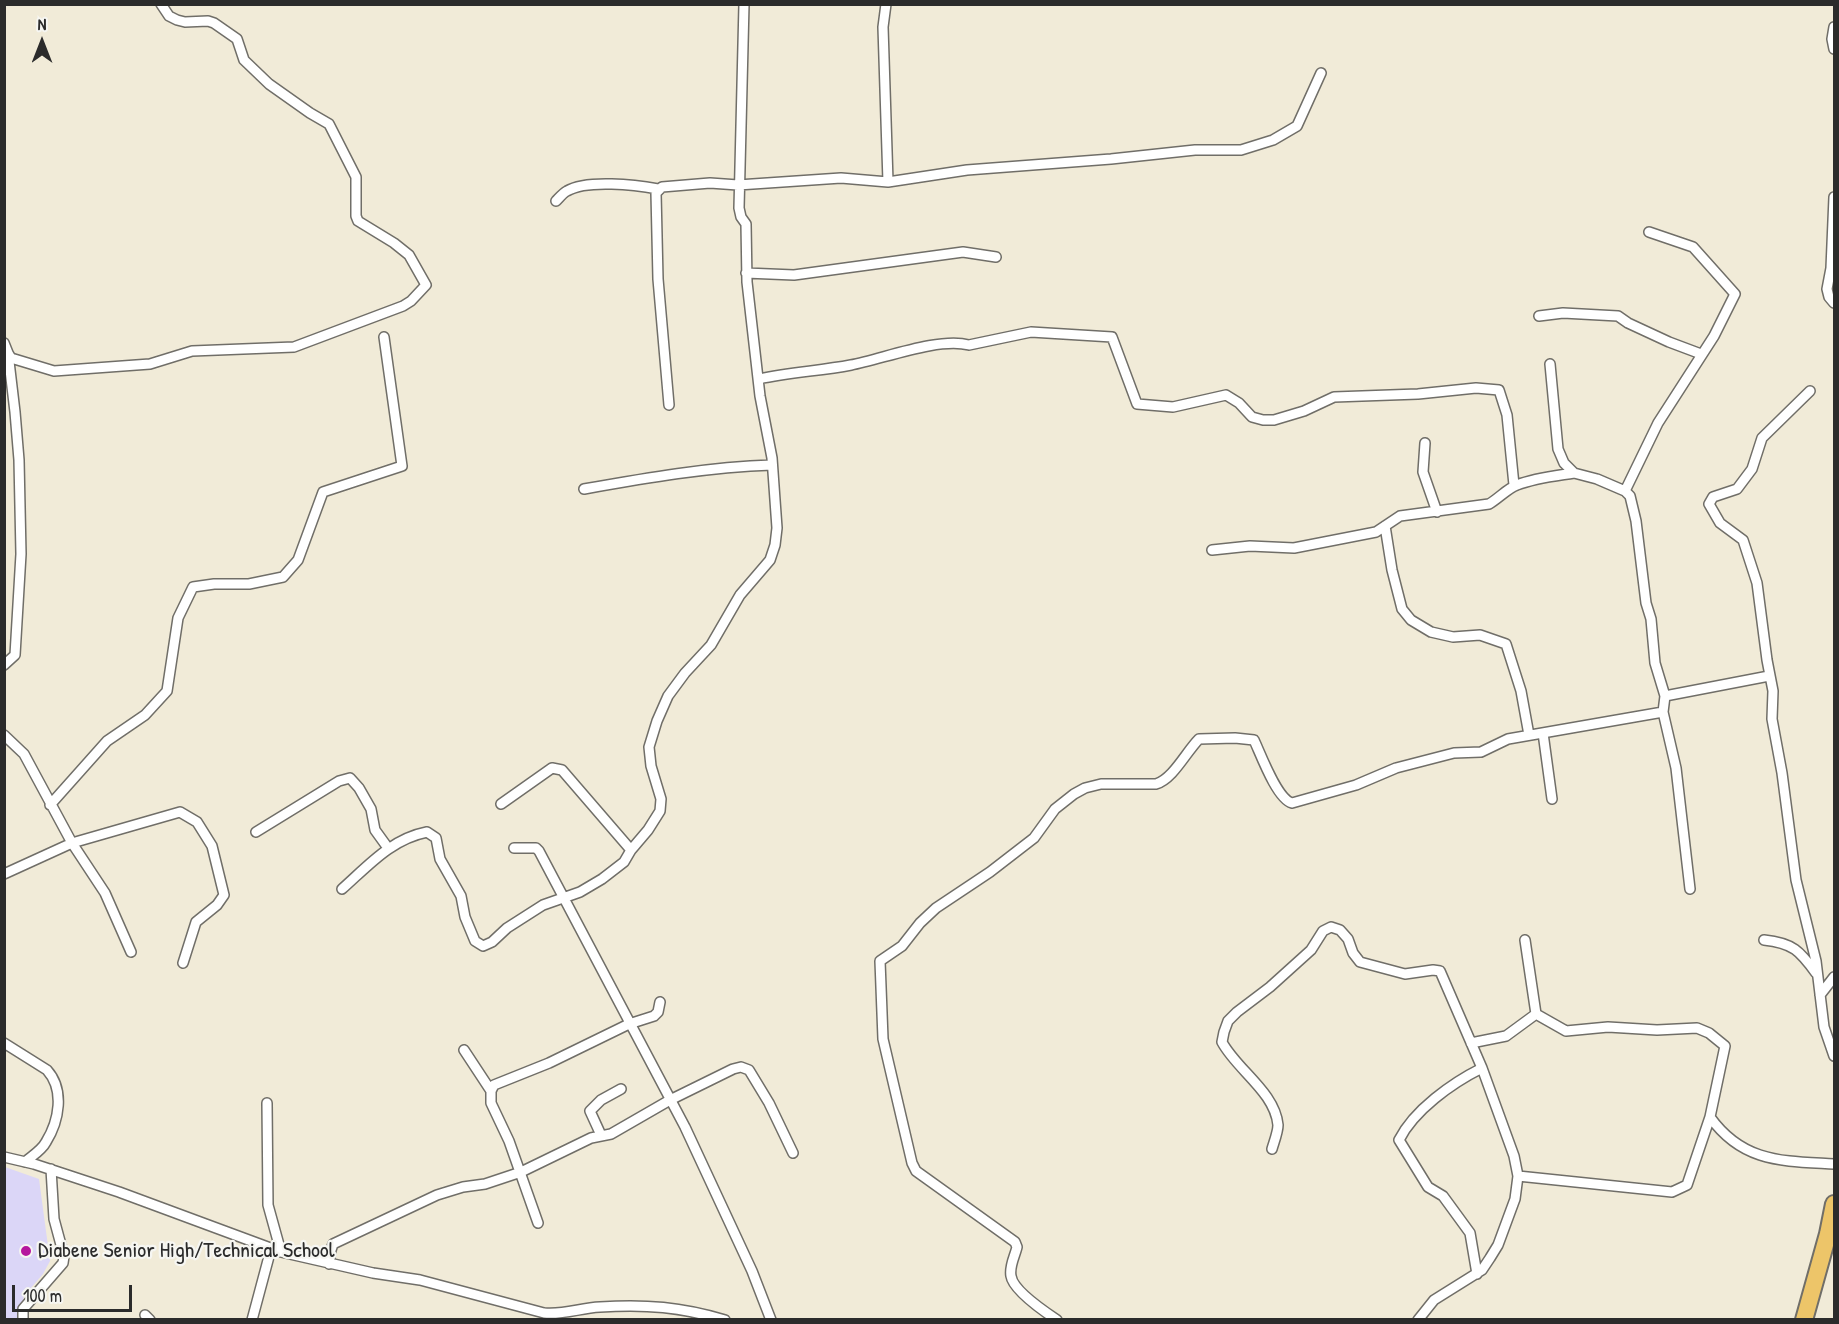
<!DOCTYPE html>
<html>
<head>
<meta charset="utf-8">
<style>
	body { margin:0 }
	#map { position:relative; width:1839px; height:1324px; overflow:hidden; background:#f1ebd8; font-family:"Patrick Hand",sans-serif }
	canvas { display:block }
	.frame { position:absolute; inset:0; border:6px solid #2b2b2b; pointer-events:none }
	.north { position:absolute; left:12px; top:12px; width:60px; height:60px; -webkit-text-stroke:4px #f6f6f2; paint-order:stroke; rotate:0deg; font-size:16px; font-weight:700; line-height:24px; text-align:center; color:#2b2b2b }
	.north::after { content:''; display:block; margin:auto; width:21px; height:27px; background:#2b2b2b; clip-path:polygon(50% 0,100% 100%,50% 72%,0 100%) }
	.scale { position:absolute; left:12px; top:1285px; width:120px; height:27px; box-sizing:border-box; border:3px solid #2b2b2b; border-top:0; padding-left:8px; font-size:18px; line-height:21px; white-space:nowrap; color:#2b2b2b; -webkit-text-stroke:4px #f6f6f2; paint-order:stroke }
</style>
</head>
<body>
<div id="map">
<canvas width="1839" height="1324"></canvas>
<div class="frame"></div>
<div class="north">N</div>
<div class="scale">100 m</div>
</div>
<script>
const context = document.querySelector('canvas').getContext('2d');
context.lineJoin = 'round';
function paint(path, color) { context.fillStyle = color; context.fill(path, 'evenodd'); }
function strokePath(path, color, width, dash) { context.strokeStyle = color; context.lineWidth = width; context.lineCap = dash ? 'butt' : 'round'; context.setLineDash(dash || []); context.stroke(path); }
function drawText(font, color, halo, rows, align = 'center') {
  context.font = font + ' "Patrick Hand",sans-serif'; context.lineWidth = 4.5; context.setLineDash([]); context.textBaseline = 'middle'; context.strokeStyle = halo; context.fillStyle = color; for (const [text, x, y, turn = 0] of rows) {
    context.save(); context.translate(x, y); context.rotate((+turn || 0) * Math.PI / 180); context.textAlign = isNaN(turn) ? turn : align; if (halo) context.strokeText(text, 0, 0); context.fillText(text, 0, 0); context.restore();
  }
}
paint(new Path2D(`
	M5,1167L39,1179L50,1261L43,1274L24,1296L20,1319L5,1320Z`), '#dbd6f7');
const street = new Path2D(`
	M886,4L883,27L888,182
	M1834,27L1832,39L1834,49
	M1834,197L1831,268L1827,289L1829,297L1834,303
	M556,201C559,198 563,193 567,191C587,179 636,185 658,189
	M746,273L794,275L963,252L996,257
	M1539,316L1563,313L1618,316L1628,323L1669,342L1701,354
	M4,343L8,353L15,412L19,460L21,554L15,655L4,665
	M4,353H8L11,358L54,371L150,364L192,351L294,347L403,306L411,301L426,285L409,255L394,243L358,221L356,216V177L329,124L310,113L269,84L244,60L237,39L214,23L208,21L185,22L177,20L169,16L161,4
	M1550,364L1558,449L1564,463L1574,473L1597,479L1625,491L1630,496L1636,521L1646,603L1651,619L1655,663L1665,696
	M759,379C790,372 820,371 851,365C883,359 938,337 969,345L1031,332L1112,337L1137,404L1173,407L1226,395L1239,403L1252,417L1263,420H1274L1304,411L1334,397L1418,394L1476,388L1499,390L1507,415L1514,485
	M1810,391L1762,438L1752,469L1737,489L1713,497L1709,504L1720,523L1743,540L1757,583L1767,660L1773,691L1772,719L1782,773L1796,880L1816,961L1824,1027L1834,1056
	M669,405L658,279L656,193L662,187L710,183L738,185L841,178L888,182L967,170L1111,159L1195,150H1241L1273,140L1297,126L1321,73
	M1425,443L1423,472L1437,512
	M584,489C646,478 709,467 772,465
	M1625,491L1658,423L1714,336L1735,294L1693,247L1649,232
	M1385,526L1392,570L1402,609L1411,620L1431,632L1453,637L1480,635L1506,644L1521,691L1529,735
	M1212,550L1250,546L1294,548L1376,532L1400,516L1489,504C1498,499 1508,488 1517,485C1535,478 1555,476 1574,473
	M1543,733L1552,799
	M4,735L24,754L72,843L105,893L131,952
	M501,804L552,768L562,770L631,850
	M50,805L107,741L145,715L167,691L178,618L193,587L214,584H249L283,577L298,560L323,492L402,466L384,337
	M256,832L339,781L350,778L359,788L371,809L375,830L388,848
	M514,848H536L539,851L685,1127L752,1271L771,1320
	M4,874L72,843L180,812L197,822L212,846L224,895L217,905L196,922L183,963
	M342,889C368,866 391,839 427,832L436,838L440,859L461,896L465,917L475,941L483,946L492,942L507,928L543,905L580,892L602,879L624,862L631,850L648,830L660,811L661,799L651,766L649,747L657,721L668,696L685,673L711,645L740,595L770,560L775,545L777,528L772,458L760,396L747,282L746,224L741,217L739,208L744,4
	M1690,889L1676,768L1663,712L1665,696L1769,676
	M1764,940C1793,943 1800,951 1816,973
	M1820,995L1834,977
	M4,1043L47,1070C65,1090 59,1121 46,1142C42,1150 32,1156 25,1162
	M1471,1043L1506,1036L1536,1014L1525,940
	M464,1050L491,1091
	M267,1103L268,1205L281,1252
	M1710,1117C1743,1163 1783,1161 1834,1164
	M601,1135L590,1111L601,1100L621,1089
	M1272,1149C1274,1142 1278,1132 1278,1125C1275,1092 1237,1070 1222,1042L1224,1032L1228,1021L1237,1012L1270,987L1311,950L1323,931L1331,927L1340,930L1348,939L1353,953L1360,962L1405,974L1433,970L1440,971L1482,1068L1514,1156L1518,1176L1515,1199L1498,1245L1490,1258L1482,1270L1434,1300L1418,1320
	M4,1157L34,1164L119,1192L281,1252L373,1273L420,1280L544,1313C564,1315 580,1308 600,1307C646,1304 681,1307 725,1320
	M1518,1176L1672,1192L1687,1185L1710,1117L1725,1046L1709,1033L1697,1028L1657,1030L1608,1027L1566,1031L1536,1014
	M538,1223L509,1141L491,1103V1091L494,1085L549,1063L629,1024L654,1016L658,1012L660,1002
	M329,1264L331,1250L333,1244L437,1195L463,1187L485,1184L521,1172L591,1138L611,1134L670,1100L733,1069L741,1067L749,1070L769,1103L793,1153
	M1477,1274L1470,1233L1443,1196L1428,1187L1399,1140C1414,1110 1452,1083 1482,1068
	M145,1315L150,1320
	M23,1320V1309L63,1263L64,1256L54,1219L51,1169
	M252,1320L271,1249
	M1057,1320C1045,1312 1013,1290 1011,1276C1009,1266 1015,1256 1017,1247L1015,1242L916,1171L912,1163L883,1039L880,961L902,946L920,923L936,908L990,872L1034,838L1055,809L1074,794L1085,788L1101,784H1156C1173,779 1186,752 1199,739L1235,738L1254,740C1261,755 1277,799 1292,803L1356,785L1396,768L1454,753L1481,752L1508,739L1663,712`);
const highway = new Path2D(`
	M1804,1320L1828,1234L1834,1204`);
strokePath(street, '#706e68', 12);
strokePath(highway, '#706e68', 20);
strokePath(street, '#fff', 9);
strokePath(highway, '#edc569', 16);
for (const [x, y, r, color] of [
	[26,1251,6,"#b5179e"]
]) { const dot = new Path2D(); dot.arc(x, y, r, 0, 2 * Math.PI); context.fillStyle = color; context.fill(dot); strokePath(dot, '#f6f6f2', 2); }
drawText('22px', '#2b2b2b', '#f6f6f2', [
	["Diabene Senior High/Technical School",38,1251]
], 'left');
</script>
</body>
</html>
